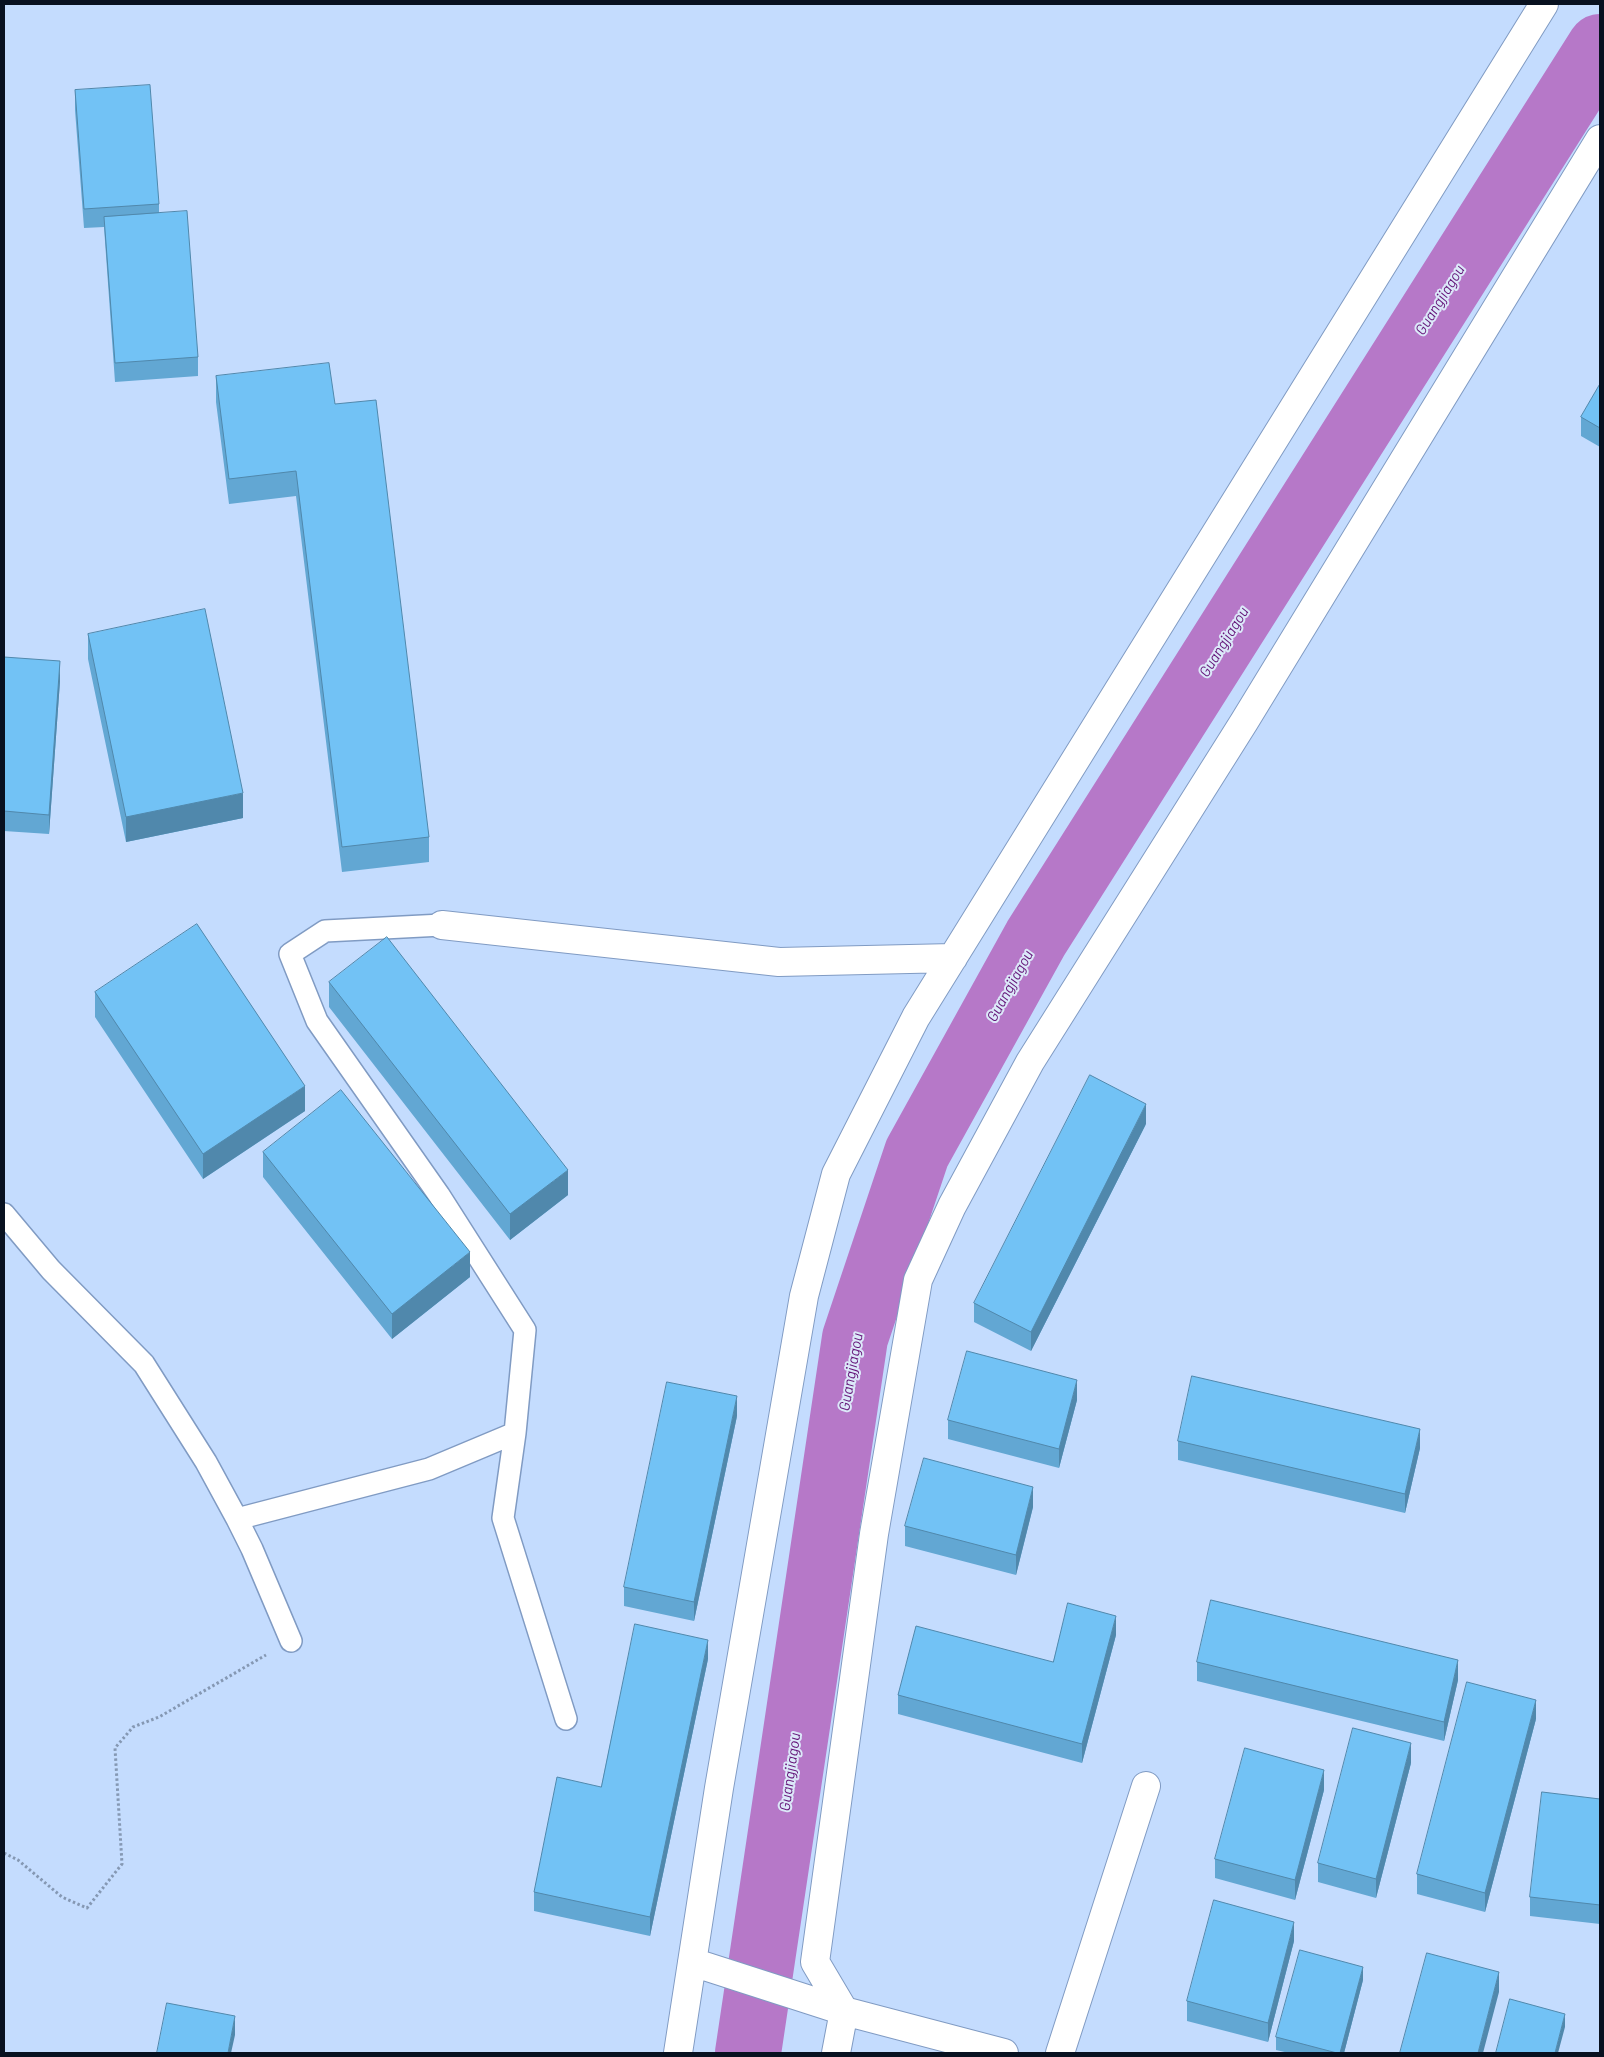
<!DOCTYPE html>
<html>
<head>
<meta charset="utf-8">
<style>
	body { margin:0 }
	#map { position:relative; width:1604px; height:2057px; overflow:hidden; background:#c4dcfe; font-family:Barlow,sans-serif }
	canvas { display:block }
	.frame { position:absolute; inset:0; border:5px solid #081120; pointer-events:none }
</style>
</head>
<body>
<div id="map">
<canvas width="1604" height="2057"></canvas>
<div class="frame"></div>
</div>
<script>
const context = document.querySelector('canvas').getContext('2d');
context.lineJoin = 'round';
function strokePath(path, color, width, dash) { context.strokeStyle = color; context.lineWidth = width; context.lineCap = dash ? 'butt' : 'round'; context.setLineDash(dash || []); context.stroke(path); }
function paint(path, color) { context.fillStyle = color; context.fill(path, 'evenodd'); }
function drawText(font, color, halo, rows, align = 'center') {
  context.font = font + ' Barlow,sans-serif'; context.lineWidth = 4; context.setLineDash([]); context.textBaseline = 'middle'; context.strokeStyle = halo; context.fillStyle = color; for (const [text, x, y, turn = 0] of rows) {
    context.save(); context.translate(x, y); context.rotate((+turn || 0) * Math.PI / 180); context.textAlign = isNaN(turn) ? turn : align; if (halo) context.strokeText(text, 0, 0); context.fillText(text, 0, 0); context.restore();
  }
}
strokePath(new Path2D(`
	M748,2053L855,1338L917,1153L1036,938L1600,47`), '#b678c8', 66);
const lane = new Path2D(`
	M4,1214L51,1270L144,1364L206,1462L237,1519L252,1549L291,1641
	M515,1433L503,1518L566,1719
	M237,1519L429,1469L515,1433L525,1330L439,1195L317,1021L290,954L325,931L442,925`);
const street = new Path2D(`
	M442,925L779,962L953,958
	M692,1962L844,2011L1004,2053
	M678,2053L719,1788L804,1296L836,1174L916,1017L1544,4
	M836,2053L844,2011L815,1962L874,1534L918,1280L952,1206L1030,1062L1244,722L1600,139
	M1060,2053L1146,1786`);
strokePath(lane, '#809bc3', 24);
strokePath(street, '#809bc3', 30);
strokePath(new Path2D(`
	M4,1853L18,1860L62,1897L87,1908L122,1864L115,1748L133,1727L159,1717L266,1655`), '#8598b3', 3, [2.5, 2.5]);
strokePath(lane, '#fff', 21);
strokePath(street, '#fff', 28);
paint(new Path2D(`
	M75,90L159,204V213L198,357V376L115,382L104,227L84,228L75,110Z
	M216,376L335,404L429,837V862L342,872L296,496L229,504L216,402Z
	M1600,384V447L1581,436V417Z
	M88,634L243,818L126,842L88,659Z
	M4,657L60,681L49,834L4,831Z
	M329,982L568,1195L510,1240L329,1007Z
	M95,992L305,1111L203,1179L95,1017Z
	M1146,1124L1031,1351L974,1322V1303Z
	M263,1152L470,1277L392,1339L263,1177Z
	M1077,1400L1059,1468L948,1439V1420Z
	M737,1416L694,1621L624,1606V1587Z
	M1178,1441L1420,1448L1405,1513L1178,1460Z
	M1033,1507L1016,1575L905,1546V1526Z
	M1116,1635L1082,1763L898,1714V1695L1053,1662Z
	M708,1659L650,1936L534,1911V1892L601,1787Z
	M1197,1662L1458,1680L1444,1741L1197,1681Z
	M1536,1719L1485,1912L1417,1894V1874Z
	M1411,1763L1376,1898L1318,1882V1863Z
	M1324,1790L1295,1900L1215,1878V1859Z
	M1600,1799V1924L1530,1916V1897Z
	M1294,1941L1268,2042L1187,2021V2001Z
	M1363,1980L1344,2053H1289L1276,2050V2037Z`), '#62a7d3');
paint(new Path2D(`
	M60,661V681L49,834V815Z
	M243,793V818L126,842V817Z
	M305,1086V1111L203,1179V1154Z
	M1146,1104V1124L1031,1351V1332Z
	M568,1170V1195L510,1240V1214Z
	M470,1252V1277L392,1339V1314Z
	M1077,1380V1400L1059,1468V1449Z
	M737,1396V1416L694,1621V1602Z
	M1420,1429V1448L1405,1513V1494Z
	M1033,1487V1507L1016,1575V1555Z
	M1116,1616V1635L1082,1763V1744Z
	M708,1640V1659L650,1936V1917Z
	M1458,1660V1680L1444,1741V1722Z
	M1536,1700V1719L1485,1912V1893Z
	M1411,1743V1763L1376,1898V1879Z
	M1324,1770V1790L1295,1900V1880Z
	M1294,1922V1941L1268,2042V2023Z
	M1363,1967V1980L1344,2053H1340Z
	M1499,1972V1992L1483,2053H1478Z
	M1565,2014V2027L1558,2053H1555Z
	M235,2016V2035L231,2053H228Z`), '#5088ac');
const building = new Path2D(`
	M150,85L159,204L84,209L75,90Z
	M187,211L198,357L115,363L104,217Z
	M329,363L335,404L376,400L429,837L342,847L296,471L229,479L216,376Z
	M1600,384V428L1581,417Z
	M205,609L243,793L126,817L88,634Z
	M4,657L60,661L49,815L4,811Z
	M197,924L305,1086L203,1154L95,992Z
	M387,937L568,1170L510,1214L329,982Z
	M1090,1075L1146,1104L1031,1332L974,1303Z
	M341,1090L470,1252L392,1314L263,1152Z
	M967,1351L1077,1380L1059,1449L948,1420Z
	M1192,1376L1420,1429L1405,1494L1178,1441Z
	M667,1382L737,1396L694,1602L624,1587Z
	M924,1458L1033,1487L1016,1555L905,1526Z
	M1211,1600L1458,1660L1444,1722L1197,1662Z
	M1068,1603L1116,1616L1082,1744L898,1695L916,1626L1053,1662Z
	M635,1624L708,1640L650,1917L534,1892L557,1777L601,1787Z
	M1467,1682L1536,1700L1485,1893L1417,1874Z
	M1353,1728L1411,1743L1376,1879L1318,1863Z
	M1245,1748L1324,1770L1295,1880L1215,1859Z
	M1542,1792L1600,1799V1905L1530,1897Z
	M1214,1900L1294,1922L1268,2023L1187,2001Z
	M1300,1950L1363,1967L1340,2053H1337L1276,2037Z
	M1427,1953L1499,1972L1478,2053H1400Z
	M1510,1999L1565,2014L1555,2053H1496Z
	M167,2003L235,2016L228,2053H157Z`);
paint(building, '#72c2f5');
strokePath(building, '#5088ac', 1);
drawText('italic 15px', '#641478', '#dce8f9', [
	["Guangjiagou",1440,300,-58],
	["Guangjiagou",1224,642,-58],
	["Guangjiagou",1010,986,-61],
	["Guangjiagou",851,1372,-80],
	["Guangjiagou",790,1772,-82]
]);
</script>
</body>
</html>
